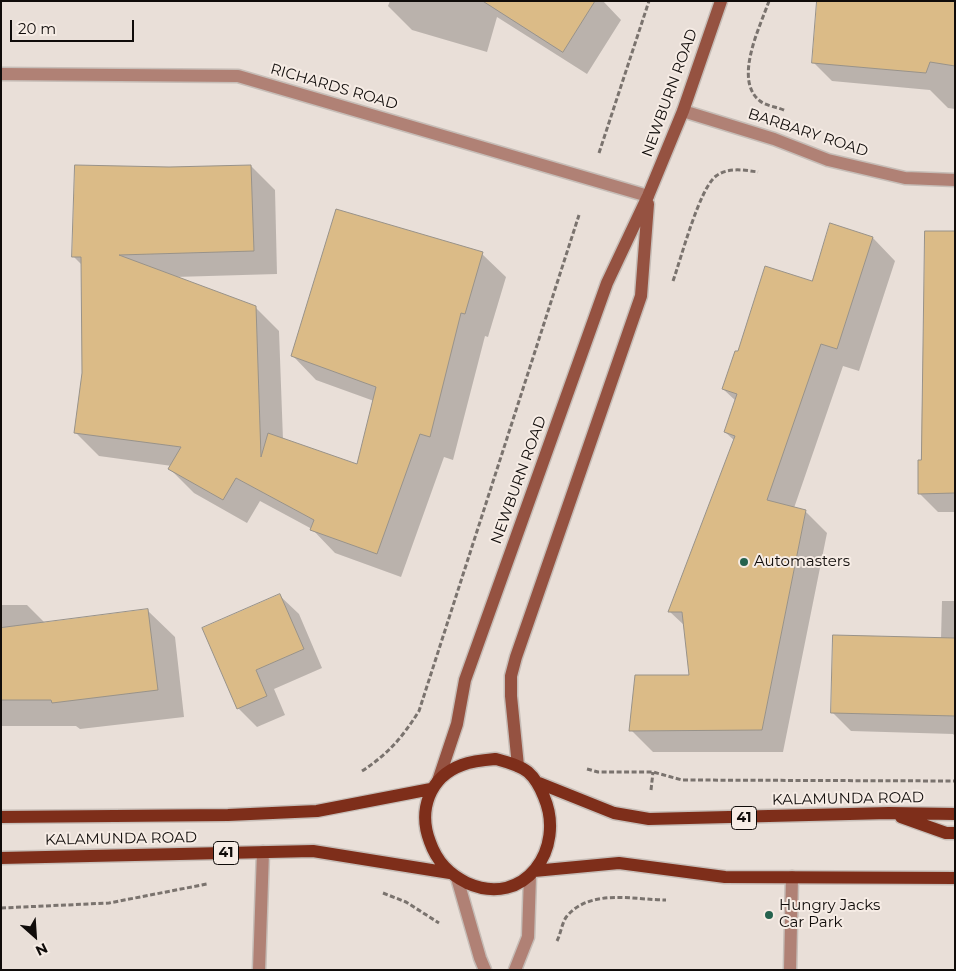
<!DOCTYPE html>
<html>
<head>
<meta charset="utf-8">
<style>
	body { margin:0 }
	#map { position:relative; width:956px; height:971px; overflow:hidden; background:#e9dfd8; font-family:Montserrat,sans-serif }
	canvas { display:block }
	.frame { position:absolute; inset:0; border:2px solid #100c0a; pointer-events:none }
	.north { position:absolute; left:10px; top:911px; width:50px; height:50px; -webkit-text-stroke:4px #f6ece5; paint-order:stroke; rotate:154deg; font-size:14px; font-weight:700; line-height:20px; text-align:center; color:#100c0a }
	.north::after { content:''; display:block; margin:auto; width:18px; height:22px; background:#100c0a; clip-path:polygon(50% 0,100% 100%,50% 72%,0 100%) }
	.scale { position:absolute; left:10px; top:20px; width:124px; height:22px; box-sizing:border-box; border:2px solid #100c0a; border-top:0; padding-left:6px; font-size:15px; line-height:18px; white-space:nowrap; color:#100c0a; -webkit-text-stroke:4px #f6ece5; paint-order:stroke }
</style>
</head>
<body>
<div id="map">
<canvas width="956" height="971"></canvas>
<div class="frame"></div>
<div class="north">N</div>
<div class="scale">20 m</div>
</div>
<script>
const context = document.querySelector('canvas').getContext('2d');
context.lineJoin = 'round';
function paint(path, color) { context.fillStyle = color; context.fill(path, 'evenodd'); }
function strokePath(path, color, width, dash) { context.strokeStyle = color; context.lineWidth = width; context.lineCap = dash ? 'butt' : 'round'; context.setLineDash(dash || []); context.stroke(path); }
function drawText(font, color, halo, rows, align = 'center') {
  context.font = font + ' Montserrat,sans-serif'; context.lineWidth = 4; context.setLineDash([]); context.textBaseline = 'middle'; context.strokeStyle = halo; context.fillStyle = color; for (const [text, x, y, turn = 0] of rows) {
    context.save(); context.translate(x, y); context.rotate((+turn || 0) * Math.PI / 180); context.textAlign = isNaN(turn) ? turn : align; if (halo) context.strokeText(text, 0, 0); context.fillText(text, 0, 0); context.restore();
  }
}
paint(new Path2D(`
	M390,1H603L621,20L587,74L497,17L487,52L412,30L388,6Z
	M955,1V109L948,108L930,90L832,81L813,62Z
	M251,166L275,190L277,274L175,277L255,307L279,331L283,440L358,466L374,401L316,380L293,356L482,254L506,277L488,337L485,336L453,460L444,457L401,577L335,553L312,529L260,501L247,523L194,493L170,469L172,466L99,456L75,432L83,374L82,265L73,256Z
	M831,225L873,238L895,261L859,371L843,366L794,508L805,511L827,533L783,752H653L631,730L690,676L685,626L669,611L735,441L725,432L736,401L723,389L738,353L812,283Z
	M955,279V512H938L919,493L922,461Z
	M280,596L299,614L322,668L274,689L285,715L257,727L238,708Z
	M942,601H955V736L953,734L851,731L832,712L941,639Z
	M1,605H27L46,624L148,611L175,637L184,717L80,729L76,726H1Z`), '#0003');
const building = new Path2D(`
	M483,1H595L563,52Z
	M817,1H955V66L930,62L926,73L812,63Z
	M75,165L169,167L251,165L254,251L119,255L256,306L261,457L268,433L357,464L376,387L291,356L336,209L483,252L465,314L461,313L430,437L420,434L377,554L310,530L314,520L236,478L223,500L168,469L181,447L74,433L82,373L81,257H72Z
	M830,223L873,237L837,349L821,344L767,500L806,510L762,730L629,731L635,675H689L682,612H668L735,436L724,432L737,394L722,389L735,351H738L765,266L812,281Z
	M925,231H955V493L918,494V460H921Z
	M280,594L304,649L256,670L267,696L237,709L202,628Z
	M148,609L158,690L52,703L51,700H1V628Z
	M833,635L955,638V716L831,713Z`);
paint(building, '#dbbb87');
strokePath(building, '#989289', 1);
const lane = new Path2D(`
	M259,970L263,852
	M790,970L792,877`);
const street = new Path2D(`
	M1,74L238,76L648,196
	M683,111L774,139L828,160L905,178L955,180
	M457,878L480,958L485,970
	M515,970L528,937L530,876`);
const secondary = new Path2D(`
	M518,766L511,696V676L516,657L641,296L648,204
	M438,781L457,724L465,680L607,283L648,196L683,111L721,1`);
const primary = new Path2D(`
	M496,759C507,762 519,765 528,772C536,779 540,787 544,797C566,848 525,909 467,883C449,874 437,862 430,842C418,811 429,777 462,765C473,761 485,760 496,759Z
	M539,783L614,813L649,819L889,813L955,814
	M1,817L228,815L317,811L431,789
	M901,817L946,833H955
	M1,858L313,851L450,873
	M534,871L619,863L725,877L955,878`);
strokePath(lane, '#c6bdb7', 15);
strokePath(street, '#c6bdb7', 15);
strokePath(secondary, '#c6bdb7', 15);
strokePath(primary, '#c6bdb7', 15);
strokePath(new Path2D(`
	M769,1C760,27 733,80 760,101C766,106 778,107 786,111
	M599,153L649,1
	M673,281C681,259 699,189 716,176C728,167 744,170 758,172
	M587,769L598,772H653L682,780L955,781
	M362,771C388,754 402,738 419,711L579,215
	M651,790L653,772
	M383,893L406,902L439,923
	M1,908L109,903L207,884
	M557,941C561,933 562,922 567,916C591,888 635,900 666,900`), '#7a736e', 3, [5, 2.5]);
strokePath(lane, '#b08175', 12);
strokePath(street, '#b08175', 12);
strokePath(secondary, '#955241', 12);
strokePath(primary, '#7e2e1a', 12);
for (const [x, y, r, color] of [
	[744,562,5,"#25624e"],
	[769,915,5,"#25624e"]
]) { const dot = new Path2D(); dot.arc(x, y, r, 0, 2 * Math.PI); context.fillStyle = color; context.fill(dot); strokePath(dot, '#f6ece5', 2); }
for (const [x, y, w] of [
	[744,818,25],
	[226,853,25]
]) { const box = new Path2D(); box.roundRect(x - w / 2, y - 11.5, w, 23, 4); context.fillStyle = '#f6ece5'; context.fill(box); strokePath(box, '#100c0a', 1); }
drawText('bold 14px', '#100c0a', null, [
	["41",744,818],
	["41",226,853]
]);
drawText('15px', '#100c0a', '#f6ece5', [
	["RICHARDS ROAD",334,87,16],
	["NEWBURN ROAD",670,93,-70],
	["BARBARY ROAD",808,133,18],
	["NEWBURN ROAD",519,480,-70],
	["KALAMUNDA ROAD",848,799,-1],
	["KALAMUNDA ROAD",121,839,-1]
]);
drawText('15px', '#100c0a', '#f6ece5', [
	["Automasters",754,562],
	["Hungry Jacks",779,906],
	["Car Park",779,923]
], 'left');
</script>
</body>
</html>
